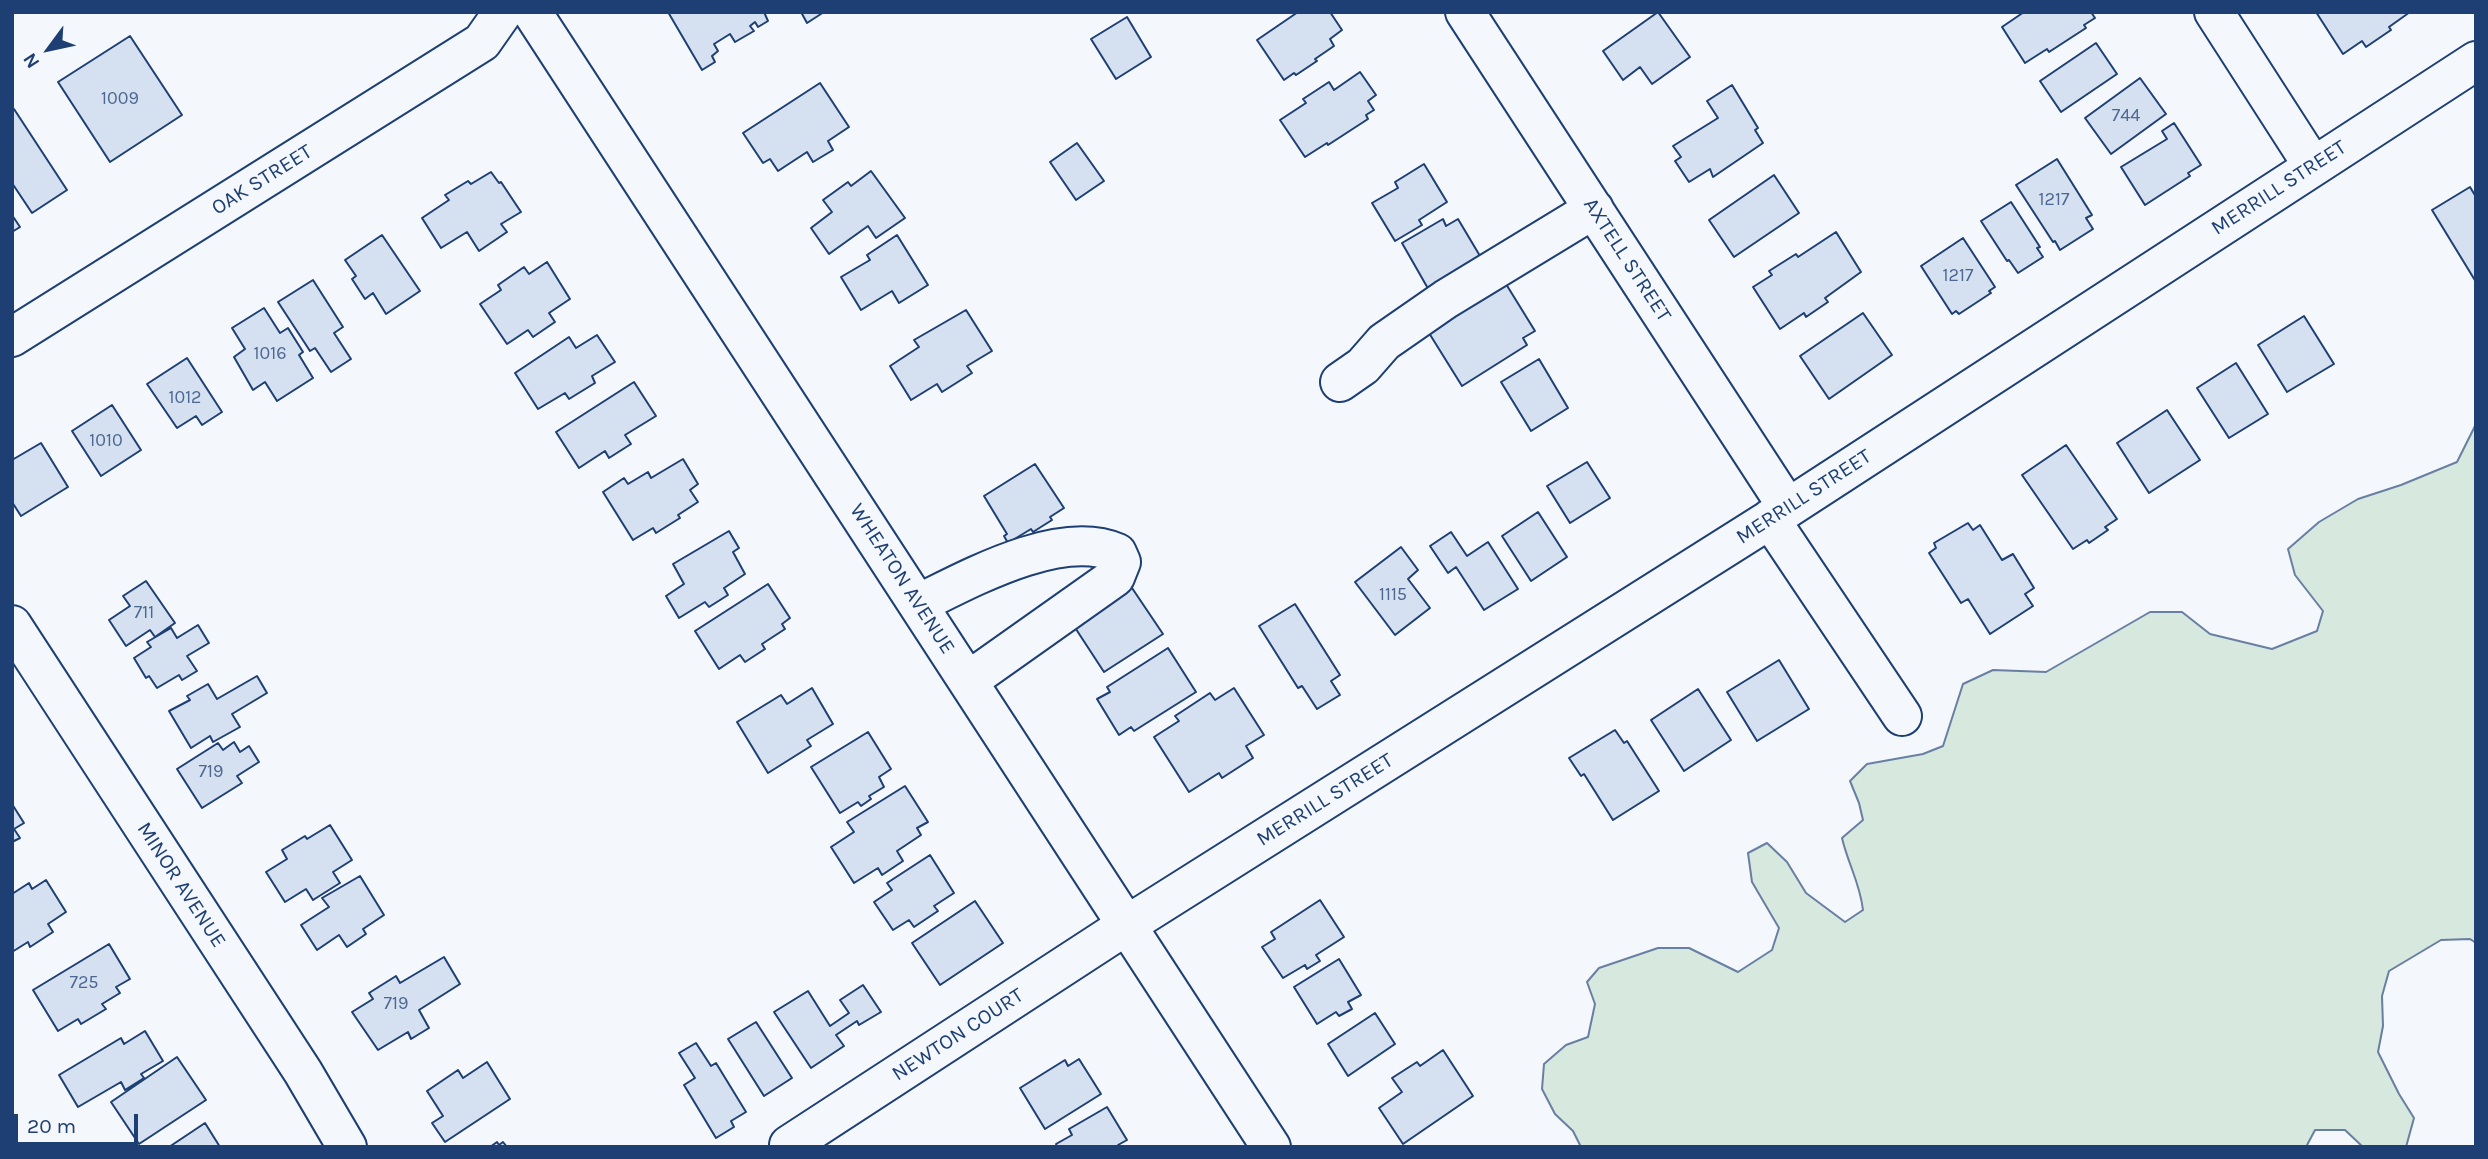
<!DOCTYPE html>
<html>
<head>
<meta charset="utf-8">
<style>
	body { margin:0 }
	#map { position:relative; width:2488px; height:1159px; overflow:hidden; background:#f4f7fb; font-family:Karla,sans-serif }
	canvas { display:block }
	.frame { position:absolute; inset:0; border:14px solid #1d3f73; pointer-events:none }
	.north { position:absolute; left:14px; top:14px; width:70px; height:70px; -webkit-text-stroke:5px #f4f7fb; paint-order:stroke; rotate:237deg; font-size:19px; font-weight:700; line-height:28px; text-align:center; color:#1d3f73 }
	.north::after { content:''; display:block; margin:auto; width:24px; height:32px; background:#1d3f73; clip-path:polygon(50% 0,100% 100%,50% 72%,0 100%) }
	.scale { position:absolute; left:14px; top:1114px; width:124px; height:32px; box-sizing:border-box; border:4px solid #1d3f73; border-top:0; padding-left:9px; font-size:21px; line-height:24px; white-space:nowrap; color:#1d3f73; -webkit-text-stroke:5px #f4f7fb; paint-order:stroke }
</style>
</head>
<body>
<div id="map">
<canvas width="2488" height="1159"></canvas>
<div class="frame"></div>
<div class="north">N</div>
<div class="scale">20 m</div>
</div>
<script>
const context = document.querySelector('canvas').getContext('2d');
context.lineJoin = 'round';
function paint(path, color) { context.fillStyle = color; context.fill(path, 'evenodd'); }
function strokePath(path, color, width, dash) { context.strokeStyle = color; context.lineWidth = width; context.lineCap = dash ? 'butt' : 'round'; context.setLineDash(dash || []); context.stroke(path); }
function drawText(font, color, halo, rows, align = 'center') {
  context.font = font + ' Karla,sans-serif'; context.lineWidth = 5; context.setLineDash([]); context.textBaseline = 'middle'; context.strokeStyle = halo; context.fillStyle = color; for (const [text, x, y, turn = 0] of rows) {
    context.save(); context.translate(x, y); context.rotate((+turn || 0) * Math.PI / 180); context.textAlign = isNaN(turn) ? turn : align; if (halo) context.strokeText(text, 0, 0); context.fillText(text, 0, 0); context.restore();
  }
}
const green = new Path2D(`
	M2476,424V943L2470,939L2441,940L2389,971L2382,996L2383,1026L2378,1052L2399,1094L2414,1118L2406,1147H2363L2345,1130H2315L2306,1147H1581L1573,1131L1555,1114L1542,1089L1544,1064L1566,1045L1588,1037L1595,1004L1587,982L1599,968L1658,948H1689L1738,972L1772,950L1779,928L1752,882L1748,853L1767,843L1787,862L1806,893L1845,922L1863,910C1860,883 1848,864 1842,838L1863,820L1859,803L1850,781L1867,764L1923,754L1943,746L1963,684L1993,670L2046,672L2150,612H2182L2210,634L2272,649L2317,631L2323,611L2295,575L2288,549L2319,522L2358,499L2401,485L2457,462Z`);
paint(green, '#d7e8df');
strokePath(green, '#687fa3', 2);
const building = new Path2D(`
	M668,12H764L768,21L758,27L755,22L750,26L754,31L735,42L730,34L714,44L718,51L712,56L715,62L702,70Z
	M801,12H824L807,23Z
	M1298,12H1330L1342,30L1330,39L1334,46L1315,59L1317,61L1296,75L1294,73L1284,80L1257,40Z
	M1658,12L1690,57L1652,84L1640,67L1623,80L1603,51Z
	M2024,12H2091L2095,18L2084,25L2086,28L2049,52L2047,49L2025,63L2002,27Z
	M2316,12H2410L2389,27L2391,30L2366,47L2362,41L2343,54Z
	M1127,17L1151,57L1116,79L1091,39Z
	M130,36L182,115L110,162L58,82Z
	M2096,43L2117,74L2061,112L2040,81Z
	M1360,72L1376,95L1368,101L1374,110L1366,115L1368,119L1328,145L1327,143L1305,157L1280,120L1306,103L1303,99L1329,82L1334,90Z
	M2140,78L2166,114L2111,154L2085,118Z
	M820,83L849,127L828,141L833,150L813,162L807,152L778,171L770,159L763,163L743,133Z
	M1732,85L1758,128L1755,130L1763,143L1713,177L1710,169L1689,182L1675,161L1681,157L1673,146L1718,118L1707,101Z
	M14,109L67,190L32,213L12,183V110Z
	M2174,123L2201,165L2188,173L2190,176L2145,205L2121,167L2167,139L2162,131Z
	M1077,143L1104,181L1076,200L1050,162Z
	M2057,159L2092,215L2086,218L2093,229L2060,250L2055,241L2053,242L2016,185Z
	M1424,164L1447,202L1419,220L1422,225L1395,241L1372,203L1398,188L1395,182Z
	M871,171L905,218L876,238L868,226L829,254L811,228L832,212L823,200L848,182L851,186Z
	M491,172L499,183L501,182L521,212L501,224L507,232L479,251L467,232L441,248L422,218L449,200L445,195L468,181L471,184Z
	M1774,175L1799,213L1734,257L1709,220Z
	M2470,187L2476,197V282L2432,210Z
	M2011,202L2040,247L2037,248L2043,257L2018,273L2009,260L2007,261L1981,221Z
	M12,215L20,227L12,232Z
	M1443,219L1446,226L1458,219L1483,261L1430,292L1402,243Z
	M1836,232L1861,272L1825,298L1828,302L1806,317L1804,313L1780,329L1753,287L1772,275L1769,271L1796,254L1798,257Z
	M382,235L420,291L386,314L373,293L365,299L352,279L356,276L345,260Z
	M897,235L928,285L899,303L892,291L861,310L841,277L870,260L867,255Z
	M1963,238L1995,287L1989,291L1991,293L1959,314L1956,311L1952,314L1921,266Z
	M547,262L570,299L549,313L555,322L533,337L528,330L507,344L480,304L501,290L498,285L524,267L529,274Z
	M313,280L343,327L334,333L351,359L331,372L315,348L310,351L278,302Z
	M1506,284L1535,331L1523,338L1527,345L1462,386L1429,333Z
	M264,308L280,333L288,328L303,352L299,355L313,378L277,401L265,382L253,390L234,357L245,349L232,328Z
	M966,310L992,351L967,366L972,373L942,392L937,384L911,400L890,366L919,347L914,340Z
	M1863,313L1892,355L1829,399L1800,356Z
	M2304,316L2334,364L2287,392L2258,345Z
	M597,335L615,362L592,376L595,383L569,399L565,393L538,409L515,373L569,337L576,348Z
	M187,358L222,412L202,425L196,416L177,428L147,384Z
	M1539,359L1568,408L1531,431L1501,382Z
	M2236,363L2268,414L2229,438L2197,388Z
	M634,382L656,416L625,435L631,444L609,458L605,451L579,468L556,432Z
	M112,405L141,450L101,476L72,431Z
	M2167,410L2200,460L2149,493L2117,443Z
	M41,443L68,487L21,516L12,502V460Z
	M2066,445L2117,519L2105,527L2108,530L2089,543L2087,540L2073,549L2022,475Z
	M683,459L698,484L690,490L698,502L678,515L680,518L656,533L653,528L633,540L603,492L624,478L628,484L648,472L651,478Z
	M1587,462L1610,498L1570,523L1547,486Z
	M1035,464L1064,508L1050,517L1052,520L1033,532L1031,529L1008,543L1004,536L1007,534L984,496Z
	M1538,512L1567,557L1531,581L1502,536Z
	M1968,523L1973,530L1980,525L2002,560L2013,554L2034,588L2025,594L2033,606L1990,634L1968,599L1961,603L1929,553L1936,548L1934,543Z
	M729,531L739,548L733,552L745,574L724,588L728,595L709,607L705,602L679,618L666,596L684,584L673,564Z
	M1451,532L1467,556L1488,542L1518,589L1484,610L1456,567L1448,573L1430,546Z
	M1401,547L1418,570L1408,579L1430,608L1395,635L1355,582Z
	M146,581L175,623L155,637L150,630L126,646L109,620L130,606L123,596Z
	M768,584L790,618L782,624L785,629L762,644L765,649L745,662L740,655L719,669L695,631Z
	M1130,585L1163,634L1104,672L1072,623Z
	M1295,604L1340,675L1331,681L1340,695L1317,709L1302,686L1298,688L1259,626Z
	M198,625L209,643L187,656L197,671L182,680L179,675L157,688L149,676L146,678L134,658L151,647L147,642L171,628L177,638Z
	M1168,648L1196,692L1134,731L1131,727L1119,735L1097,699L1110,692L1107,687Z
	M1779,660L1809,709L1757,741L1727,692Z
	M257,676L267,693L232,714L240,727L213,742L210,736L191,748L169,711L190,700L187,696L208,684L217,699Z
	M812,688L833,724L807,740L811,746L768,773L737,722L781,695L787,704Z
	M1234,688L1264,735L1246,746L1253,758L1222,778L1219,773L1189,792L1154,737L1179,721L1175,716L1210,693L1215,700Z
	M1698,689L1731,740L1684,771L1651,720Z
	M1615,730L1624,743L1627,741L1659,791L1613,820L1584,774L1581,776L1569,758Z
	M868,732L891,769L879,777L884,787L869,796L871,799L861,806L858,802L840,813L811,767Z
	M234,742L240,752L249,746L259,762L237,776L242,783L202,808L177,769L218,743L223,750Z
	M905,786L928,822L917,828L921,835L897,851L903,861L882,875L878,868L854,883L831,847L854,832L847,822Z
	M12,804L24,823L14,829L20,838L12,842Z
	M330,825L352,860L333,872L340,883L313,900L306,889L285,902L266,872L287,859L282,850L305,836L307,839Z
	M930,855L954,893L934,906L938,911L914,927L909,920L893,930L874,902L892,890L887,883Z
	M360,876L384,915L363,929L366,934L347,947L339,935L317,950L301,925L329,907L322,898Z
	M46,880L66,912L48,924L53,932L30,947L28,942L12,952V894L29,883L32,889Z
	M1320,900L1344,937L1316,955L1320,961L1307,969L1305,965L1283,978L1262,947L1275,939L1271,932Z
	M975,901L1003,943L940,985L912,943Z
	M109,944L130,979L116,987L120,993L102,1004L106,1009L81,1024L78,1019L58,1031L33,990Z
	M444,957L460,984L419,1010L429,1028L411,1039L408,1032L378,1050L352,1012L373,999L369,993L396,976L400,983Z
	M1339,959L1361,995L1348,1002L1352,1009L1339,1016L1336,1012L1317,1024L1294,987Z
	M863,985L881,1012L859,1025L857,1021L836,1035L844,1046L811,1068L774,1012L808,991L830,1026L849,1013L840,1000Z
	M1375,1013L1395,1044L1348,1076L1328,1044Z
	M756,1022L792,1078L764,1096L728,1039Z
	M145,1031L163,1061L141,1074L144,1078L125,1090L121,1082L78,1107L59,1075L121,1038L124,1044Z
	M696,1043L711,1066L716,1063L746,1112L731,1121L734,1127L716,1138L684,1085L695,1078L679,1053Z
	M1443,1050L1473,1096L1403,1144L1379,1108L1402,1092L1392,1078L1417,1062L1420,1066Z
	M177,1057L206,1100L139,1144L111,1102Z
	M1079,1059L1101,1094L1045,1129L1020,1088L1065,1060L1068,1066Z
	M487,1062L510,1099L445,1142L432,1123L443,1116L427,1091L458,1070L463,1078Z
	M1107,1107L1127,1140L1118,1145L1119,1147H1057L1056,1144L1072,1135L1069,1129Z
	M205,1123L220,1147H169Z
	M497,1142L499,1145L503,1142L507,1147H490Z`);
paint(building, '#d5e0f0');
strokePath(building, '#1d3f73', 2);
const minor = new Path2D(`
	M532,12L1271,1147
	M1465,12L1788,508
	M2214,12L2313,166
	M12,337L482,42L503,12
	M1340,382L1363,366L1384,342L1446,299L1594,209
	M1770,519L1902,716
	M918,604C969,579 1060,528 1117,553L1121,562L1115,577L968,681
	M12,625L303,1072L347,1147
	M789,1145L1127,925L1788,508L2476,61`);
strokePath(minor, '#1d3f73', 42);
strokePath(minor, '#f4f7fb', 38);
drawText('18px', '#4b6792', null, [
	["1009",120,99],
	["744",2126,116],
	["1217",2054,200],
	["1217",1958,276],
	["1016",270,354],
	["1012",185,398],
	["1010",106,441],
	["1115",1393,595],
	["711",144,613],
	["719",211,772],
	["725",84,983],
	["719",396,1004]
]);
drawText('21px', '#1d3f73', '#f4f7fb', [
	["OAK STREET",262,180,-32],
	["MERRILL STREET",2279,188,-33],
	["AXTELL STREET",1627,260,57],
	["MERRILL STREET",1804,497,-33],
	["WHEATON AVENUE",902,579,57],
	["MERRILL STREET",1325,800,-32],
	["MINOR AVENUE",181,885,57],
	["NEWTON COURT",958,1035,-33]
]);
</script>
</body>
</html>
